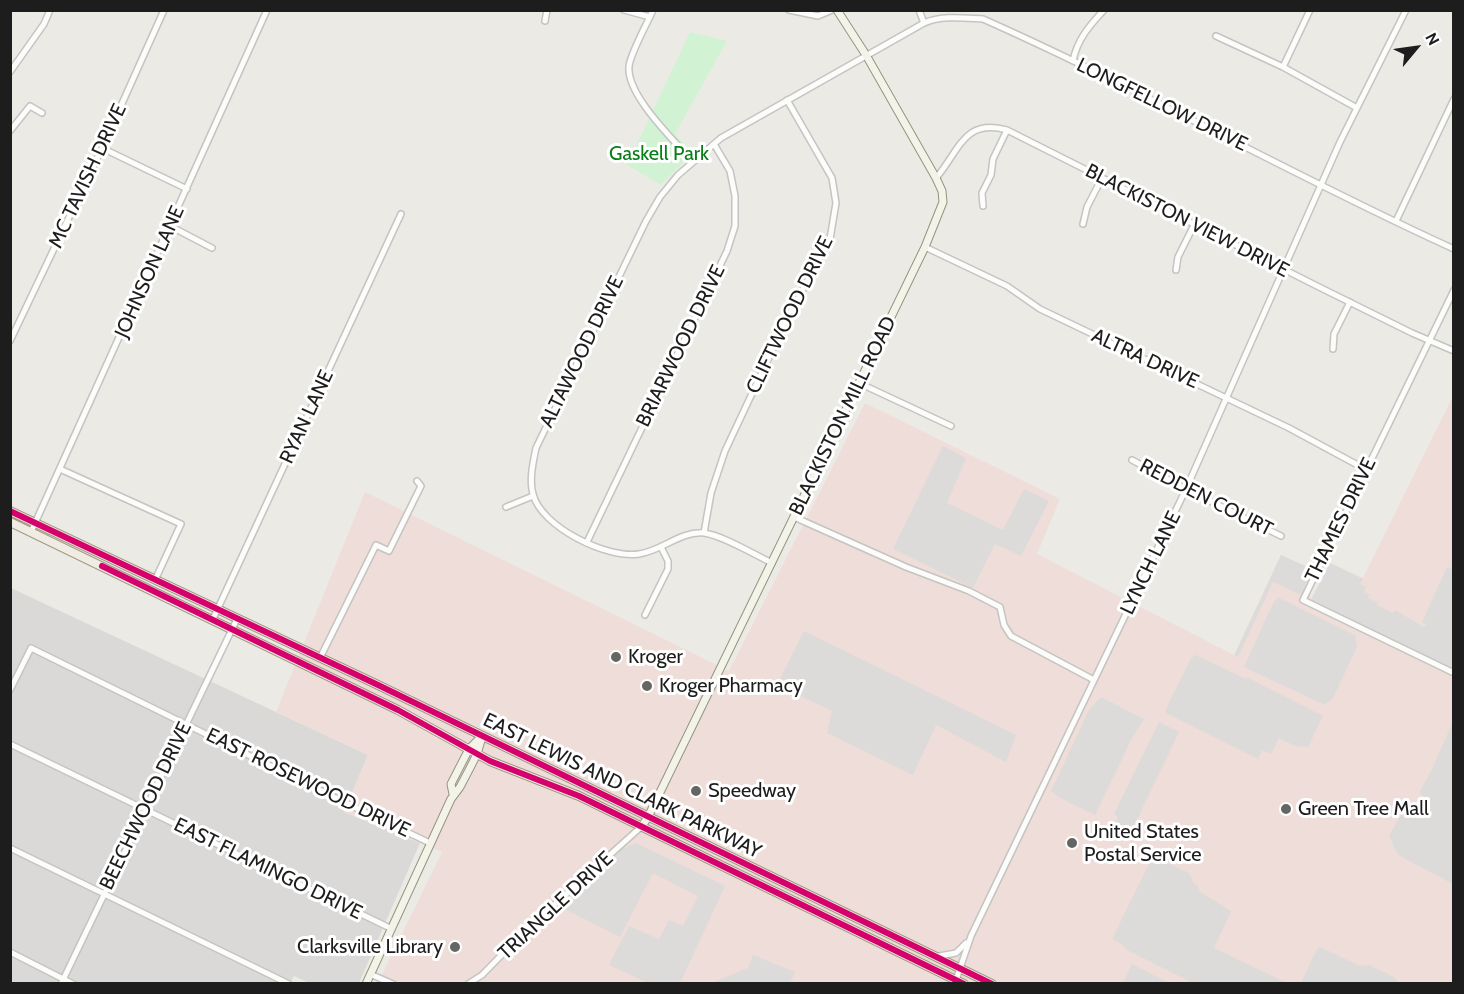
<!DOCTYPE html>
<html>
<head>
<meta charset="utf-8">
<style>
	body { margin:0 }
	#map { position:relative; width:1464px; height:994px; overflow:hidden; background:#eceae5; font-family:Cabin,sans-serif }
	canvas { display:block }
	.frame { position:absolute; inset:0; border:12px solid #1d1d1d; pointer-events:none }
	.north { position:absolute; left:1386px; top:18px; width:60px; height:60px; -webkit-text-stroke:4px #fff; paint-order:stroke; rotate:61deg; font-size:16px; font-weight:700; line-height:24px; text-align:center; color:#1d1d1d }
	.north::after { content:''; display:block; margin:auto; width:21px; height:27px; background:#1d1d1d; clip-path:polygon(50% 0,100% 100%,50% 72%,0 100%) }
</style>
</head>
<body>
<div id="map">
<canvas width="1464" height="994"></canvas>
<div class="frame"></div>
<div class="north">N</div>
</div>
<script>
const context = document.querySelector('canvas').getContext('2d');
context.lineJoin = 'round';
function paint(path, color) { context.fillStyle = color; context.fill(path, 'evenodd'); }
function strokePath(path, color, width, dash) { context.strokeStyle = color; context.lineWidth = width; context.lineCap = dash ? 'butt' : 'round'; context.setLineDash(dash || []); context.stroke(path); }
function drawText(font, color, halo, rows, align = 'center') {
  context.font = font + ' Cabin,sans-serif'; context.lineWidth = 6; context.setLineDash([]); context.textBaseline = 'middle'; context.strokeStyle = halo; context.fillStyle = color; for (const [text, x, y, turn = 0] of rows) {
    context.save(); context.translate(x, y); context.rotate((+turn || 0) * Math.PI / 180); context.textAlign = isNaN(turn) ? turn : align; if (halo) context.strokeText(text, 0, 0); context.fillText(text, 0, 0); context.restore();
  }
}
paint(new Path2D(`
	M11,588L368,755L344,812L420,843L359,983H309L294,976L289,984H11Z`), '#dbd9d7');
paint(new Path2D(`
	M1453,396V983H378L442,852L344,812L368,755L276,712L365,492L729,671L865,403L1060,499L1037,554L1234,655L1281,555L1305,566L1302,574L1308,579L1311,599L1330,563L1363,578Z`), '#efddda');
paint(new Path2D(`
	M690,32L727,41L675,134L692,153L661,185L627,165Z`), '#d2f3d3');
paint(new Path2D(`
	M943,446L966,458L947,503L1003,530L1024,489L1049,501L1021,556L995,544L973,588L893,549Z
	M1281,555L1305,566L1302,574L1308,579L1301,595L1273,582L1238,657L1234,656Z
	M1330,563L1363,579L1360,584L1366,587L1364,592L1369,594L1368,598L1378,603L1377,605L1393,613L1395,610L1424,627L1427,625L1422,622L1447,567L1453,570V669L1311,600Z
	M1277,597L1355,635L1357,647L1333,698L1325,705L1244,667L1270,610L1275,600L1277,601Z
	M804,631L1016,735L1006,762L936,725L913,775L827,733L832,711L777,685Z
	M1196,655L1246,679L1247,677L1254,681L1323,716L1308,747L1295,746L1279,738L1271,754L1262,750L1258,759L1168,714L1165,711L1191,658Z
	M1101,697L1144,719L1132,738L1095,815L1060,798L1051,791L1089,710Z
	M1159,722L1179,732L1131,832L1115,823L1118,817L1114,814Z
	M1453,722L1454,884H1453L1398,855L1389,836L1403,811L1422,819L1431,801L1419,793L1430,773Z
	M636,843L725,886L680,983H648L609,965L629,926L659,939L669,920L683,926L698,896L653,873L620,937L561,907L623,848Z
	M1153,856L1189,873L1194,884L1198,886L1200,892L1231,911L1214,948L1287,983H1193L1127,950L1123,945L1112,939Z
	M1320,947L1360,966L1369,965L1394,977L1399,983H1301L1317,949Z
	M753,955L795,972L790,983H715L716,981L748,968Z
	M1132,964L1163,980L1171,983H1123Z`), '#dcdbd9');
const minor = new Path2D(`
	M624,10L650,17
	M653,10C647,24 631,52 629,66C626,95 674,140 692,161
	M789,10L818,16L832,10
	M919,10L924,23
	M545,21L547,10
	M1216,36L1283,67L1357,108
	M1073,61C1077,40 1089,26 1104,10
	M1283,67L1310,10
	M10,72L44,24L50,10
	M10,131L30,106L42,113
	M102,148L187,189
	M936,178C959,152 963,118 1007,130L1323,289L1412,333L1454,351
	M983,206L982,193L991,175L993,159L1007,130
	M1396,221L1454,99
	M1083,224L1087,207L1102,178
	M170,226L212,248
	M925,247L1007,286L1040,309L1289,428L1365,469
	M1176,270L1178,257L1194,225
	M1454,290L1303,600L1454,673
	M10,341L102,148L164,10
	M1333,349L1334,334L1350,302
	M859,383L951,426
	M1132,460L1186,489L1281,536
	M60,469L181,524L155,580
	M506,507L533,496
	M794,517L906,567L969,591L1000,607L1004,625L1011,636L1094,680
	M31,532L267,10
	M704,533L711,493L725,451L787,319L830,239L836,203L832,178L787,100
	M587,542L727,251L735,226V196L730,171L714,144
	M772,563C755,555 722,535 704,533C680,531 662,551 639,554C607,559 541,527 533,494C529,479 533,463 536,448L646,221L660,197L678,175L721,138L924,23C942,15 964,18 983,19C1143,90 1295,177 1454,249
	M645,615L668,569V561L661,547
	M213,619L401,214
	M320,658L376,545L389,551L421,486L417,481
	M10,690L31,648L352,806L430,843
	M10,744L392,929
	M10,848L289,984
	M10,952L73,984
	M939,956L956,953L966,943
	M370,974L393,984
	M956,980L971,936L1186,489L1340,142L1406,10
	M61,984L237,619
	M468,984L482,975L524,932L642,826`);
const secondary = new Path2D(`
	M453,794L451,784L469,749L480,738
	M642,826L648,817L925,247L943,202L942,191L936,178L866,55L837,10
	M366,984L451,799L460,787L471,766L477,754L482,737`);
const primary = new Path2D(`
	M10,511L376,684L992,984
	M10,522L398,710L490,761L579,796L964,984`);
strokePath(minor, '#c4c4c1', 8);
strokePath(secondary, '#93967d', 9);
strokePath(primary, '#a29982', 10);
strokePath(minor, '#fcfcfb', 5);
strokePath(secondary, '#f3f3e9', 7);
strokePath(primary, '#f0ece3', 8);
strokePath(new Path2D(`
	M10,511L376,684L992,984
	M102,566L398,710L490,761L579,796L964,984`), '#d6006c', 6);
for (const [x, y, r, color] of [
	[616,657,6,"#656563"],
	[647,686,6,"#656563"],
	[696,791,6,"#656563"],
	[1286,809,6,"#656563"],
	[1072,843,6,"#656563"],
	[455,947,6,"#656563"]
]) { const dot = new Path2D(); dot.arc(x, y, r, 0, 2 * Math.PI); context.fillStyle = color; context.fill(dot); strokePath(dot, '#fff', 2); }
drawText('20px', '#1d1d1d', '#fff', [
	["LONGFELLOW DRIVE",1162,105,26],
	["MC TAVISH DRIVE",88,176,-65],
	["BLACKISTON VIEW DRIVE",1187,221,27],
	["JOHNSON LANE",150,272,-66],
	["CLIFTWOOD DRIVE",790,315,-64],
	["BRIARWOOD DRIVE",681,346,-64],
	["ALTAWOOD DRIVE",582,352,-64],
	["ALTRA DRIVE",1145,359,25],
	["BLACKISTON MILL ROAD",843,416,-64],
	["RYAN LANE",307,417,-65],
	["REDDEN COURT",1206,498,27],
	["THAMES DRIVE",1341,520,-64],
	["LYNCH LANE",1151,563,-64],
	["EAST ROSEWOOD DRIVE",308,783,26],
	["EAST LEWIS AND CLARK PARKWAY",622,786,26],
	["BEECHWOOD DRIVE",146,806,-64],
	["EAST FLAMINGO DRIVE",268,869,26],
	["TRIANGLE DRIVE",556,906,-43]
]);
drawText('20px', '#077f16', '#fff', [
	["Gaskell Park",659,154]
]);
drawText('20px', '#1d1d1d', '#fff', [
	["Kroger",628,657],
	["Kroger Pharmacy",659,686],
	["Speedway",708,791],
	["Green Tree Mall",1298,809],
	["United States",1084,832],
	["Postal Service",1084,855],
	["Clarksville Library",443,947,"right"]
], 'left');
</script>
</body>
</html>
